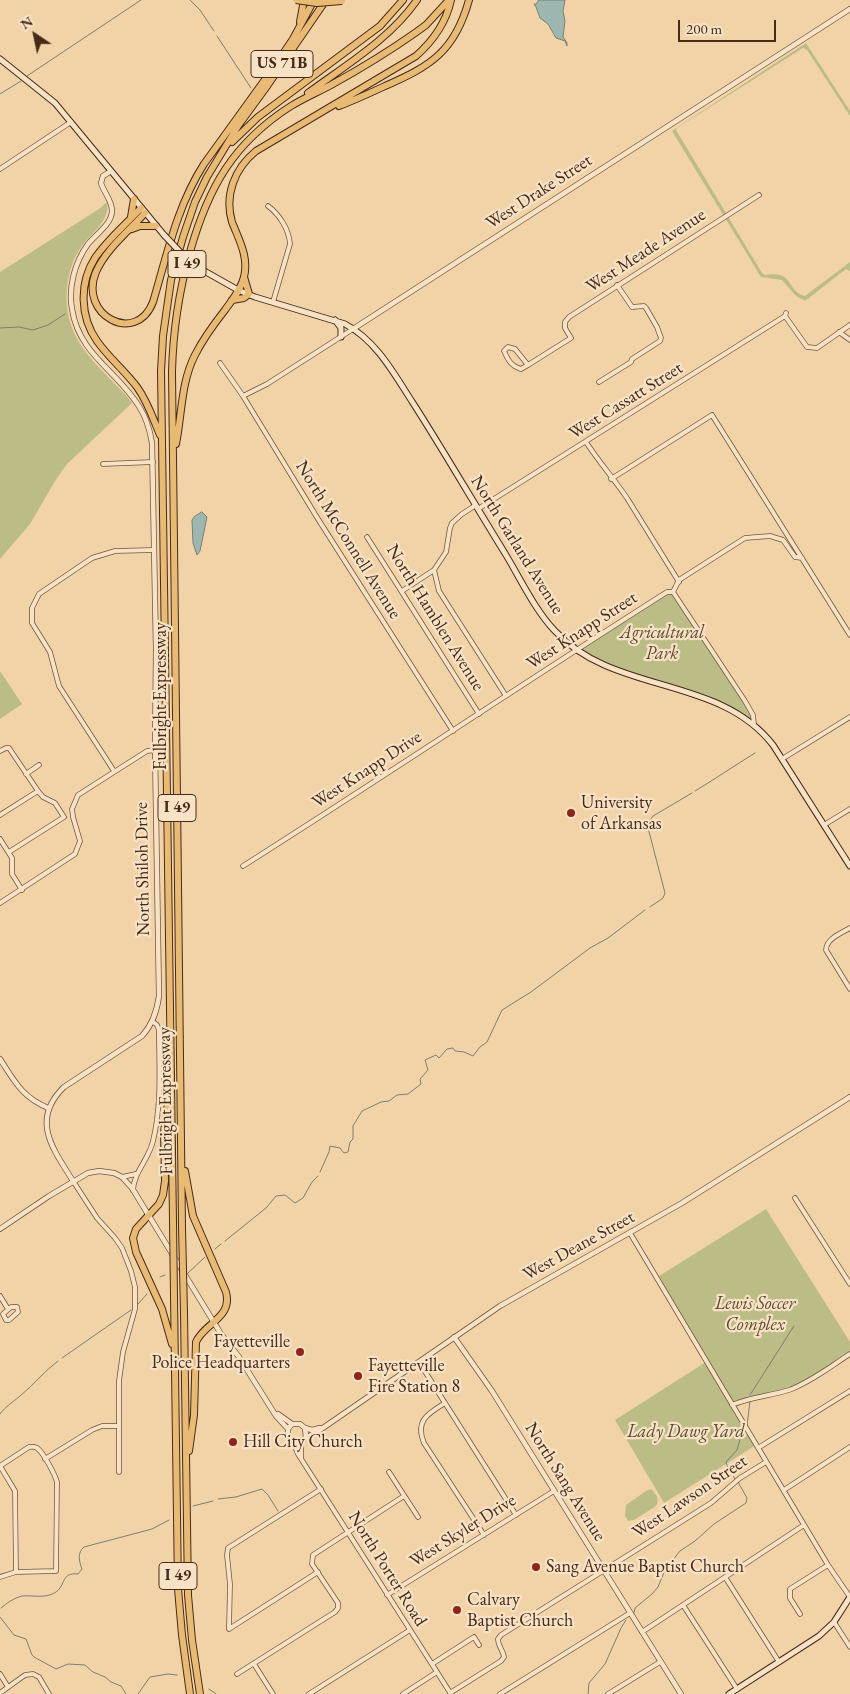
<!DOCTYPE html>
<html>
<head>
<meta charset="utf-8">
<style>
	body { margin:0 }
	#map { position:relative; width:850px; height:1694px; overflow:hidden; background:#f2d3a8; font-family:"EB Garamond",serif }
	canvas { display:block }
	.north { position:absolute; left:10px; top:10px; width:50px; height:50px; -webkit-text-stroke:4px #f7e2c6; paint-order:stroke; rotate:326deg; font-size:14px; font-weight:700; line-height:20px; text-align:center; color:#462b19 }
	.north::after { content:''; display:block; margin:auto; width:18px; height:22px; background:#462b19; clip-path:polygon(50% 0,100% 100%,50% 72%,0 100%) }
	.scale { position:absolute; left:678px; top:20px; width:98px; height:22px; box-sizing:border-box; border:2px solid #462b19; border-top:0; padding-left:6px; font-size:15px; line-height:18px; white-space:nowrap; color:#462b19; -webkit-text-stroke:4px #f7e2c6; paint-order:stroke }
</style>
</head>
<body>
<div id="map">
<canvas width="850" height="1694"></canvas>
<div class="north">N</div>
<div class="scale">200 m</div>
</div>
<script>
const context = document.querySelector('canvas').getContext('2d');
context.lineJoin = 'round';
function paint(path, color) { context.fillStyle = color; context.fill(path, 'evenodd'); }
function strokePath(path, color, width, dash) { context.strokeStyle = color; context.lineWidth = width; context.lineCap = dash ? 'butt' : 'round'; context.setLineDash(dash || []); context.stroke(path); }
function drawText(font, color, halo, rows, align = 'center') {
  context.font = font + ' "EB Garamond",serif'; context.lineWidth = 4.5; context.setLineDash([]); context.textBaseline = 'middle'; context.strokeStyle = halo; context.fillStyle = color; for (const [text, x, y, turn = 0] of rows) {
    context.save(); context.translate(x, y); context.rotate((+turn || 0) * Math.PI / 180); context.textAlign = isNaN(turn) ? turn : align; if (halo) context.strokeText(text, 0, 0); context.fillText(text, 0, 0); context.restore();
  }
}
paint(new Path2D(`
	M806,43L850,111V116L807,50L803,48L677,128L676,130L762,273L765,275C795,270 785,290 805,296L850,262V271L846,269L805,301L796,296L782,280L761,277L672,131Z
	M107,202C111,222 88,235 79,250C65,274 63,303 72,328C81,351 98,366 114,383C120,389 127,396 132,403L67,464L55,481L30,524L0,559V272L99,209Z
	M672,594L676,597L745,704L753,719L750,720L732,708L716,700L617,669L580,650L587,644L588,645L659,600L658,599L666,595Z
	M0,671L22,704L0,719Z
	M766,1209L850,1342V1354L800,1385L732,1404L756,1445L664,1503L615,1420L706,1362L656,1278Z
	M651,1489C656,1494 660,1499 656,1506L634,1520L628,1521L625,1516L626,1505L646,1491Z`), '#bcbc87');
const water = new Path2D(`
	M539,0H565L563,11L565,21L563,37L567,43V46L565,41L556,38L548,24L540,18L536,7L534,4H536Z
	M202,512L207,517L200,551L197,555L193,543L192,520L194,517Z`);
paint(water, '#9cb7af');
strokePath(water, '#7a7f73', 1);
strokePath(new Path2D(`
	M190,0L200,10L214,31
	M217,36L251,88
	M27,76L141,0
	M0,94L21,81
	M0,328L19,327L33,330L48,325L65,314
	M695,791C715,779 734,766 755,753
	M650,907L663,898L665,893L647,824L653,816L692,793
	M320,1172L329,1152L330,1146L340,1148L344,1153L348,1152L350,1142L353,1139V1126L362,1111L381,1102L389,1101L397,1095L408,1094L421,1084L420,1079L428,1070L425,1060L436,1055L439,1058L447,1049L453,1048L455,1051L464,1052L473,1056L480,1047L487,1042L502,1010L531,992L590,948L608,938L645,910
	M225,1241L266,1208L276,1196L285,1195L295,1203L303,1198L312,1182L318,1176
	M215,1249L221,1244
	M188,1273L205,1257
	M160,1277L165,1275
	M138,1304L147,1294
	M62,1358L131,1310
	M750,1395L794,1326
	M0,1414C6,1406 13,1402 20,1396C34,1385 44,1371 58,1361
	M747,1426L750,1401
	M735,1479L728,1468L726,1462L737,1450L743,1429
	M218,1499L236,1497L262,1489L268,1495L278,1511
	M193,1506L213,1501
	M1,1608C7,1603 14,1598 22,1596C33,1595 46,1599 56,1592C66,1585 61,1572 78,1574L82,1569C79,1561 77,1553 84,1547L152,1529L169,1520
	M634,1613L635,1608L652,1594L658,1587L665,1570L680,1551L695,1541L714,1524L746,1503L747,1498L738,1482
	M0,1617L14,1635L26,1639L32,1655L34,1657L56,1669L68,1664L85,1665L93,1672L105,1677L111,1682L121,1686L126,1694
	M209,1689L216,1694
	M138,1694L150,1677L168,1674L177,1675
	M588,1694L589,1683L605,1664L621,1628L626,1620`), '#7a7f73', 1);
const minor = new Path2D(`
	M0,169L71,122
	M268,206C279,214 289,229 290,244L273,302
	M785,316L807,347L817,348L850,325
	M839,332L850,340
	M220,363L243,396L318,519L453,731
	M528,365L515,349L508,347L504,351C508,360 511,366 521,369L528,365L571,338L565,328V322L569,317L759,195
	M599,382L631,362L632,359L660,341L661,338L657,327L646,308L644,306L632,307L617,285
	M243,396L267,384L353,329
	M586,442C599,462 614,479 627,498L679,582
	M103,464L153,462
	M611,479L712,415L850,635
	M478,509L785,316L786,313
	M367,537L479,714
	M434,570L439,591L506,696
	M402,591L434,570L446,552L450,528L452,523L462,514L476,505
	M673,592L679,580L745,538L770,536L783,540L795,557L802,558
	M673,592L745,701L753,715L754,725
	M0,751L6,748H9L38,791L43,797L55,803L64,817L9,852
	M782,759L850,717
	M114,771L59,686L50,652L32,623V608L39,594L92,558L115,551L154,550
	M26,774L39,765
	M0,815L38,791
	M824,825L850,809
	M0,839L12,858V874L22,890
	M243,866C385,776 525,682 667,592H673
	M0,903L75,854L80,841L73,817L72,809L78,795L147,751L155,750
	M850,928C841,933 826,939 826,950L850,989
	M122,1177L136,1174
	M73,1181L97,1218L115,1238L122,1248L131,1271L135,1287V1309L123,1352L119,1381V1472
	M133,1190C134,1172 149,1159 153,1141C162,1104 159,1067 159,1030L157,1025L152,1021
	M795,1198L850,1284
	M630,1233L828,1565L850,1597
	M0,1296L8,1309
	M11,1307H17L18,1312L9,1320H6L3,1314Z
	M419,1362L516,1515
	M445,1403C427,1414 415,1421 424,1443L484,1535
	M732,1405C750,1397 770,1396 789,1390C811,1382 831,1366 850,1354
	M301,1441V1458
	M293,1442L298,1454L451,1694
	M758,1448L850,1391
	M45,1459L92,1430L102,1426H119
	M0,1466L29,1447C33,1447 34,1446 37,1448C44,1453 55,1475 57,1482L56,1571L16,1572L0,1577
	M0,1466L15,1491L16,1572
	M389,1472L418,1517
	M784,1490L850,1447
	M725,1577L779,1662
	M387,1595L554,1491
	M683,1605L737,1689
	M800,1614L790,1598V1589L828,1565
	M834,1622L850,1647
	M229,1629L230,1584L227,1555L228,1548L321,1489
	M229,1629L318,1572
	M642,1632L804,1525
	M254,1664L273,1694
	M432,1664L474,1637L479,1645
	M0,1674L8,1687
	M237,1674L335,1612L338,1608V1603L312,1564L313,1555L404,1496
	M0,1693L25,1675L33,1674L39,1677L49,1694
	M450,1693L501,1661L504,1657C503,1650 498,1646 498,1639L501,1635L711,1503L740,1478L766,1462
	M309,1694L410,1630
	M403,1694L437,1672
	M500,1694L630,1613
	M608,1694L660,1662`);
const tertiary = new Path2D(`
	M353,329L850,9
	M0,1059C15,1082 22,1097 48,1108
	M73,1181C53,1149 30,1120 64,1087L142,1036C153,1024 157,1011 159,996L155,750L156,650L152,443C150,431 147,419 140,408C118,371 79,355 72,309C68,287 75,262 88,244C95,235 112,224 112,211C112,200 104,193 101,183L103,176L111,171
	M0,1229L49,1196L88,1173L99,1171L114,1173L122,1177L132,1188L221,1334L239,1357L276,1416L288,1429
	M454,1337L492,1391L681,1694
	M278,1414L292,1424
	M305,1428L312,1430L320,1428
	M306,1437L305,1428L300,1424H292L288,1429V1436L293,1442L297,1443L320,1430L500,1306L682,1203L850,1097`);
const secondary = new Path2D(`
	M0,59L55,103L164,235
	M206,272L238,290L255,297L345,324C377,341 394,374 413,403C445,453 475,505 506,555C521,580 535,610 555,631C614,695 719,675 773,745L850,866
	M335,320L341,328V337
	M729,1694L819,1636L834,1622L850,1597`);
const motorway = new Path2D(`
	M300,22L304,0
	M308,93C346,65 390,39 417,0
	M339,106C355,100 370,93 385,86C431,66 455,51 469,0
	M232,142L258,117L380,26L403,0
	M141,208C126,224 107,240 95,258C79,283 80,317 97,341C109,358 125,371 137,387C148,402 153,419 160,435
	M145,213C129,231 106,249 96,272C78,315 136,346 153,302C167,255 177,206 204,164L274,67L293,39L314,0
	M131,217L134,199
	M132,229L140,226H156
	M232,300L244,298L249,294L244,277
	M176,444C182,414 181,382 195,355C203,339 214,324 225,310C232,300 241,290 244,277C249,257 239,240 232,222C224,195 235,168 256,151L416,56C433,41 446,23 451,0
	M168,1103L164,1132L165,1181L163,1195L159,1204L136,1229L133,1238L136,1252L162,1309L172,1344
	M185,1171L193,1216L226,1292C233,1318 204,1323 196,1342L194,1415L189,1451
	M173,1221L161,371L163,336L171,280L183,237L195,202L207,177L238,126L265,89L326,0
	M182,1227L172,372C173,331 179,291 190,252C208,188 233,143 291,106C304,98 318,92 331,85C360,69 388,52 415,33L426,25L449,0
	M174,1296L178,1589L182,1635L190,1694
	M184,1312L188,1595L192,1640L200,1694`);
strokePath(minor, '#71553d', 5.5);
strokePath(tertiary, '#71553d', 6);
strokePath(secondary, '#462b19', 7);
strokePath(motorway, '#462b19', 8);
strokePath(minor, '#f7e2c6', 4);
strokePath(tertiary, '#f7e2c6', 4.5);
strokePath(secondary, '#f7e2c6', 5);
strokePath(motorway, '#e9ba74', 6);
const secondaryBridge = new Path2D(`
	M164,235L183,255L206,272`);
const motorwayBridge = new Path2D(`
	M296,0L317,3L342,1
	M173,1221L174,1296
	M182,1227L184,1312`);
strokePath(secondaryBridge, '#462b19', 7, []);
strokePath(motorwayBridge, '#462b19', 8, []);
strokePath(secondaryBridge, '#f7e2c6', 5);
strokePath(motorwayBridge, '#e9ba74', 6);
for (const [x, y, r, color] of [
	[571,813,5,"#8f2418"],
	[300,1352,5,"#8f2418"],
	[358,1376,5,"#8f2418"],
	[233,1442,5,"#8f2418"],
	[536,1567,5,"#8f2418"],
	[457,1610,5,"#8f2418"]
]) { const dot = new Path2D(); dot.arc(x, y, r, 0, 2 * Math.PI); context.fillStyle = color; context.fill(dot); strokePath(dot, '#f7e2c6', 2); }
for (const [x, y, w] of [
	[282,64,62],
	[187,264,38],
	[177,808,38],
	[178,1576,38]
]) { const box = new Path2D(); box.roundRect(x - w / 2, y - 13.5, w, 27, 4); context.fillStyle = '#f7e2c6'; context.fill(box); strokePath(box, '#462b19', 1); }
drawText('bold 16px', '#462b19', null, [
	["US 71B",282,64],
	["I 49",187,264],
	["I 49",177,808],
	["I 49",178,1576]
]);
drawText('18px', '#462b19', '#f7e2c6', [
	["West Drake Street",539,192,-33],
	["West Meade Avenue",646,251,-33],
	["West Cassatt Street",626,401,-32],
	["North McConnell Avenue",348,540,58],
	["North Garland Avenue",517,545,58],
	["North Hamblen Avenue",435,618,58],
	["West Knapp Street",582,631,-33],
	["Fulbright Expressway",161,696,-90],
	["West Knapp Drive",367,770,-33],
	["North Shiloh Drive",143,869,-91],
	["Fulbright Expressway",166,1101,-91],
	["West Deane Street",579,1246,-29],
	["North Sang Avenue",565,1482,58],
	["West Lawson Street",690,1497,-34],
	["West Skyler Drive",463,1531,-32],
	["North Porter Road",387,1569,58]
]);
drawText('italic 18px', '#5e482f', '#f7e2c6', [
	["Agricultural",662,633],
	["Park",662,654],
	["Lewis Soccer",755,1304],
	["Complex",755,1325],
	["Lady Dawg Yard",686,1432]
]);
drawText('18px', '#462b19', '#f7e2c6', [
	["University",581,803],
	["of Arkansas",581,824],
	["Fayetteville",290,1342,"right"],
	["Police Headquarters",290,1363,"right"],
	["Fayetteville",368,1366],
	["Fire Station 8",368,1387],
	["Hill City Church",243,1442],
	["Sang Avenue Baptist Church",546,1567],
	["Calvary",467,1600],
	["Baptist Church",467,1621]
], 'left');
</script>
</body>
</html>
